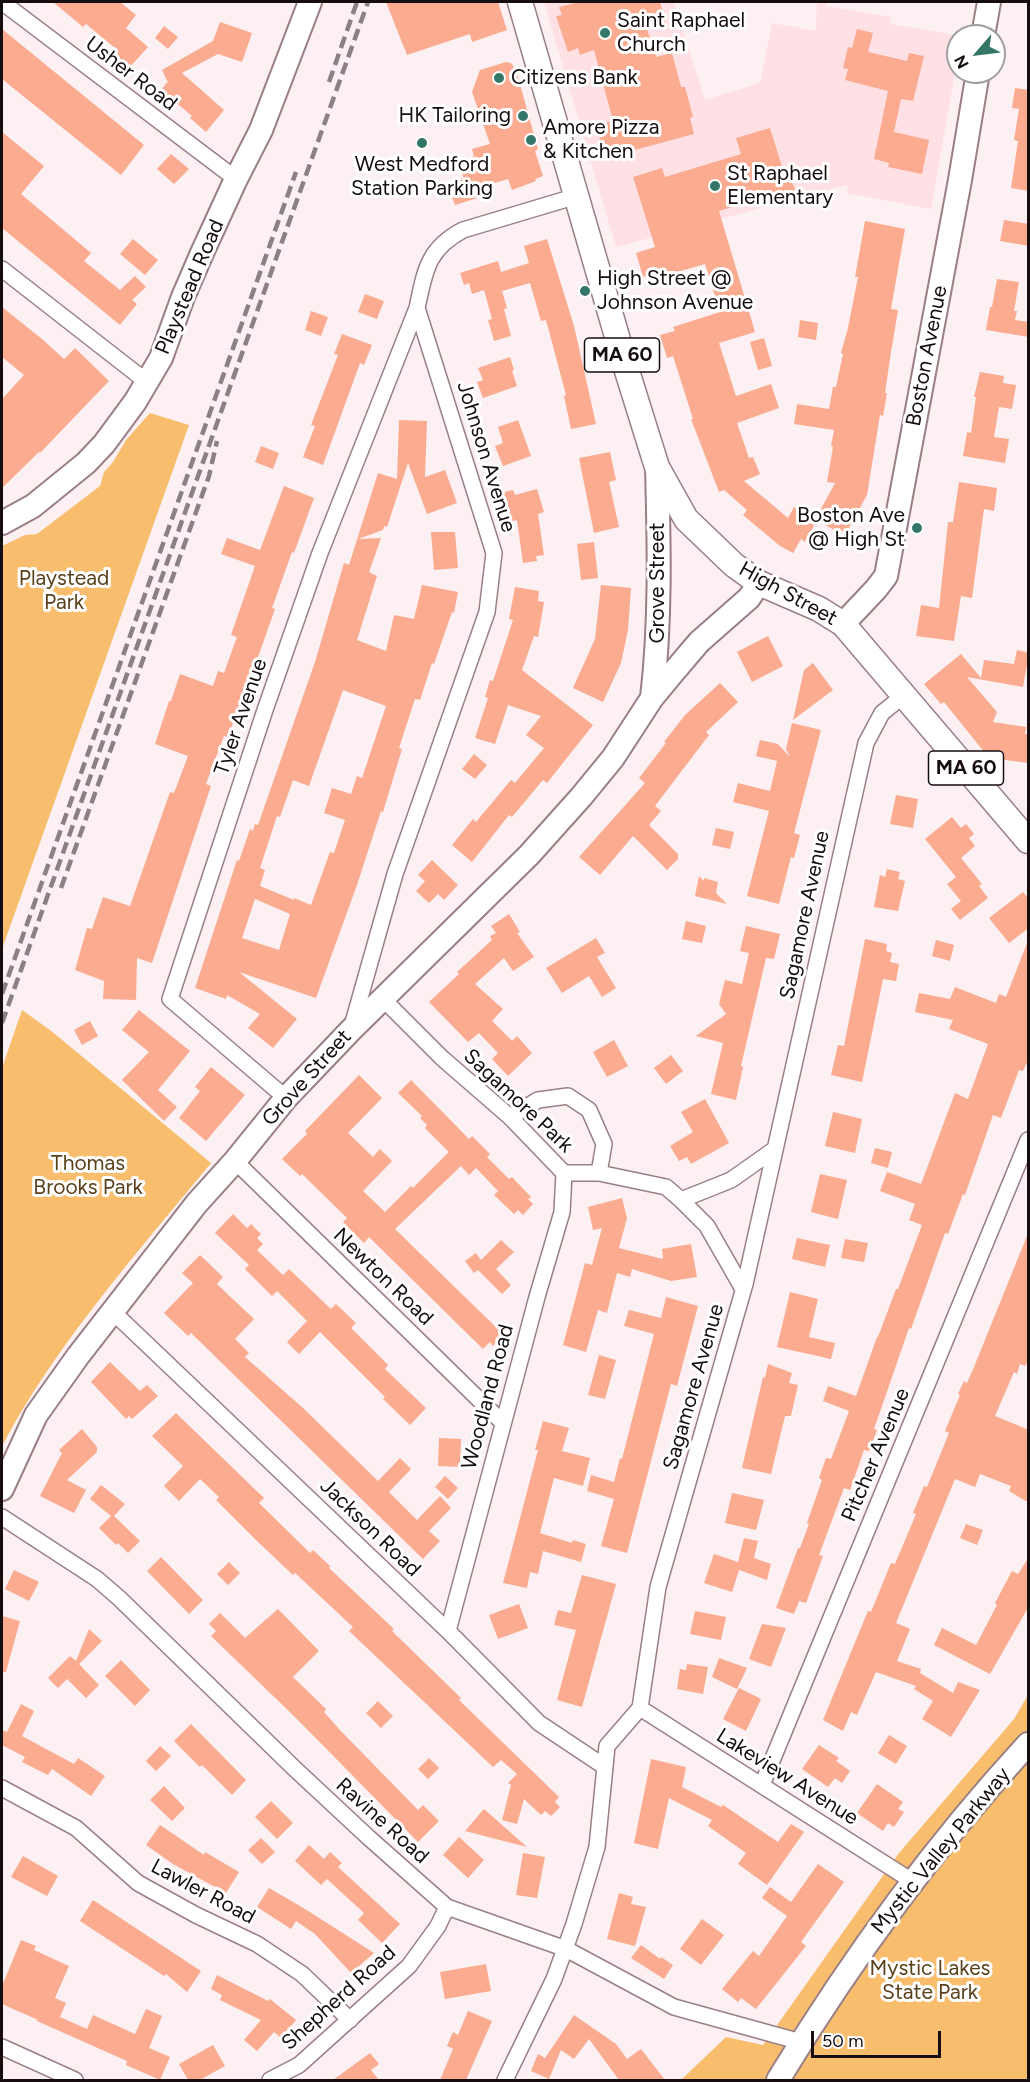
<!DOCTYPE html>
<html>
<head>
<meta charset="utf-8">
<style>
	body { margin:0 }
	#map { position:relative; width:1030px; height:2082px; overflow:hidden; background:#fcf0f2; font-family:Figtree,sans-serif }
	canvas { display:block }
	.frame { position:absolute; inset:0; border:3px solid #160d0f; pointer-events:none }
	.north { position:absolute; left:946px; top:24px; width:60px; height:60px; box-sizing:border-box; background:#fff; border:2px solid #a29e9f; border-radius:50%; rotate:242deg; font-size:16px; font-weight:700; line-height:24px; text-align:center; color:#160d0f }
	.north::after { content:''; display:block; margin:auto; width:21px; height:27px; background:#347667; clip-path:polygon(50% 0,100% 100%,50% 72%,0 100%) }
	.scale { position:absolute; left:811px; top:2031px; width:130px; height:27px; box-sizing:border-box; border:3px solid #160d0f; border-top:0; padding-left:8px; font-size:18px; line-height:21px; white-space:nowrap; color:#160d0f; -webkit-text-stroke:4px #fff; paint-order:stroke }
</style>
</head>
<body>
<div id="map">
<canvas width="1030" height="2082"></canvas>
<div class="frame"></div>
<div class="north">N</div>
<div class="scale">50 m</div>
</div>
<script>
const context = document.querySelector('canvas').getContext('2d');
context.lineJoin = 'round';
function paint(path, color) { context.fillStyle = color; context.fill(path, 'evenodd'); }
function strokePath(path, color, width, dash) { context.strokeStyle = color; context.lineWidth = width; context.lineCap = dash ? 'butt' : 'round'; context.setLineDash(dash || []); context.stroke(path); }
function drawText(font, color, halo, rows, align = 'center') {
  context.font = font + ' Figtree,sans-serif'; context.lineWidth = 6; context.setLineDash([]); context.textBaseline = 'middle'; context.strokeStyle = halo; context.fillStyle = color; for (const [text, x, y, turn = 0] of rows) {
    context.save(); context.translate(x, y); context.rotate((+turn || 0) * Math.PI / 180); context.textAlign = isNaN(turn) ? turn : align; if (halo) context.strokeText(text, 0, 0); context.fillText(text, 0, 0); context.restore();
  }
}
paint(new Path2D(`
	M544,2H674L705,100L760,83L772,23L816,31L817,2H826V6L891,17L890,24L961,36H958V55L931,209L847,193L848,186L846,185L616,247Z`), '#ffe0e5');
paint(new Path2D(`
	M150,413L189,425L2,949V546L25,535L37,534L100,486L104,472L113,462L126,440Z
	M22,1010L50,1030L211,1163C138,1252 55,1345 2,1446V1068Z
	M1028,1695V2080H681L726,2037L763,2045L899,1853L1014,1719Z`), '#f8be6e');
paint(new Path2D(`
	M53,2H120L136,15L126,28L148,47L130,67L112,52L115,48L86,24L83,27Z
	M386,2H498L507,30L472,42L470,34L407,55Z
	M579,2H660L666,23L647,29L656,57L672,53L681,87H685L693,117L690,118L694,134L605,158L596,125L613,121L594,50L580,55L578,48L568,52L556,16L562,15L559,7Z
	M220,22L252,33L242,62L218,54L182,73L224,110L206,132L190,118L192,116L161,90L169,80L167,81L162,70L213,41Z
	M164,26L178,37L168,49L155,38Z
	M2,29L144,145L121,175L2,79Z
	M857,29L873,33L868,52L907,61L909,53L924,56L913,101L901,99L894,132L929,140L922,174L888,167L889,163L874,159L888,91L845,80L848,69L843,68L848,47L852,48Z
	M506,62L511,63L516,70L538,149L535,151L543,176L535,179L536,181L512,190L508,179L481,187L484,196L455,205L447,184L464,179L458,161L474,156L472,149L490,144L472,92L480,70Z
	M1015,88L1029,90V191L1011,188L1018,141L1014,140L1019,109L1012,108Z
	M770,128L786,180L791,179L796,192L758,204L757,199L719,211L755,332L719,343L736,396L771,384L779,408L737,423L749,458L753,457L760,474L744,481L788,518L794,507L816,518L835,483L827,482L833,447L831,446L834,430L794,424L797,404L829,409L833,387H836L843,354L841,353L848,328L858,277H855L865,221L905,229L891,309L898,310L891,352L885,393H887L883,416L880,415L867,495L846,533L838,529L836,531L817,520L805,542L801,539L793,553L780,546L743,515L747,510L724,490L719,492L691,419H693L673,356L667,358L660,335L675,331L673,327L720,312L705,264L649,280L647,276L643,277L636,253L655,247L633,177L662,168L665,177L741,154L736,138Z
	M2,132L44,166L21,194L91,253L84,261L120,290L135,276L146,287L132,300L137,304L120,325L2,228Z
	M171,154L189,169L174,184L157,169Z
	M1004,220L1029,224V246L1000,241Z
	M133,239L158,260L145,275L120,254Z
	M547,239L574,326L596,424L571,429L564,396L566,395L546,320L541,321L530,283L502,291L507,308L504,309L511,336L494,341L488,320L492,319L484,290L472,294L469,283L464,285L460,273L498,261L501,272L529,263L524,246Z
	M997,279L1019,282L1014,311H1017L1015,320L1029,322V337L986,330L990,307H992Z
	M365,294L384,301L377,319L358,312Z
	M2,307L42,339L64,359L75,348L109,381L40,453L39,452L2,488V399L24,375L2,357Z
	M311,311L328,317L321,336L305,330Z
	M800,320L818,323L816,340L798,337Z
	M342,334L372,345L364,365L360,363L323,465L303,457L315,426L311,425L338,355L334,354Z
	M764,338L772,366L758,370L750,342Z
	M510,357L514,370L512,371L517,386L483,398L477,382L483,380L478,368Z
	M980,372L1004,376L1003,383L1016,385L1012,409L999,407L994,437L1009,439L1005,463L963,456L967,432L971,433L976,397H974Z
	M399,420L427,421L425,477L445,470L457,503L427,514L408,463L387,527L384,526L383,530L358,539L381,538L369,572L377,576L357,640L386,651L394,615L414,619L422,585L458,592L454,613L452,612L434,664L432,663L420,700L415,699L399,748L402,749L383,812L381,811L357,885L316,998L239,972L297,1019L273,1048L248,1028L260,1014L227,995L226,999L195,988L237,860L239,861L250,829L253,831L255,824L258,825L315,662L344,563L349,565L378,473L397,479ZM343,690L386,706L362,778L357,776L351,794L332,788L324,813L345,820L334,853L330,852L311,905L294,898V900L260,886L265,870L260,868L277,816L280,817L293,780L309,786ZM255,899L290,914L279,950L242,938Z
	M518,420L531,456L503,466L495,446L503,443L498,427Z
	M261,446L279,453L273,469L255,462Z
	M610,452L616,480L609,482L619,527L594,533L579,458Z
	M959,482L997,488L994,511L984,509L972,598L961,596L954,641L916,636L921,605L939,608L948,522H953Z
	M284,486L314,498L294,553L292,552L272,608L275,609L241,705L240,704L228,737L224,736L206,784L211,786L152,963L137,958L136,1000L103,999L104,981L75,970L87,928L92,929L103,897L130,906L170,792L174,793L188,756L155,744L169,701H171L180,674L213,686L218,671L224,673L237,637L231,635L255,566L221,554L227,538L260,550Z
	M537,489L544,512L538,514L544,555L536,556L537,561L523,563L517,520L509,522L500,493L513,490L515,495Z
	M431,532H455L458,568L434,570Z
	M594,542L598,578L581,580L577,544Z
	M601,585L631,588L628,630L621,663L603,702L573,688L595,639Z
	M515,587L539,591L538,601L544,602L538,637L534,636L522,670L593,725L547,783L543,780L512,817L509,815L472,862L452,845L473,819L476,822L511,780L515,783L544,748L526,735L541,716L508,705L495,744L475,738L488,698L485,697L490,680L493,681L513,620L509,619Z
	M768,636L783,666L752,682L737,652Z
	M1017,650L1029,653L1023,687L967,677L997,712L993,722L1026,727L1025,734H1029V763L989,758L944,702L941,704L924,684L961,654L981,678L984,660L1014,664Z
	M813,663L833,690L793,720L804,670Z
	M720,683L738,702L706,732L709,735L655,806L661,811L649,825L678,854V859L667,870L633,836L600,875L579,857L645,783L639,778L666,743L664,742L685,715Z
	M792,723L821,730L794,833L800,835L794,858L791,857L779,904L747,896L769,811L733,802L738,783L770,791L777,761L756,756L760,740L778,744L790,757L786,749Z
	M474,754L487,765L475,779L462,769Z
	M896,795L918,799L913,828L890,824Z
	M952,817L961,828L966,824L974,834L969,838L975,846L961,858L982,884L979,886L988,898L960,920L951,909L961,901L947,884L956,877L925,839Z
	M716,828L734,832L730,849L712,845Z
	M432,860L458,885L444,900L438,894L429,903L416,891L425,881L418,875Z
	M887,869L900,872L898,879L905,881L898,911L874,907L880,875L885,877Z
	M699,876L704,881V878L718,882L716,893L727,904L695,896Z
	M1023,892L1029,899V928L1009,943L989,918Z
	M509,914L520,932L517,933L534,957L513,971L504,958L475,984L503,1009L492,1021L512,1041L517,1036L532,1053L508,1076L492,1059L498,1053L479,1033L468,1042L429,1002L459,974L457,972L492,940L490,936L496,933L491,926Z
	M686,921L706,926L702,943L682,939Z
	M746,926L780,934L774,959L766,958L741,1066L743,1067L736,1100L711,1094L723,1043L696,1036L726,1014L719,1004L725,980L742,984L749,953L740,951Z
	M596,938L605,953L597,957L616,988L602,997L589,976L562,993L546,968Z
	M865,939L887,944L886,951L892,953L890,962L899,964L896,981L883,979L862,1082L831,1075L838,1045L844,1046Z
	M936,940L954,945L950,961L932,956Z
	M1027,943L1029,1058L1023,1071L1019,1070L1001,1118L993,1115L965,1195L963,1194L948,1234L945,1233L911,1329L909,1328L874,1429L877,1430L869,1451L864,1450L850,1490L844,1488L819,1555L823,1556L806,1603L799,1601L794,1614L776,1608L798,1548H800L809,1524L807,1523L822,1480L819,1478L826,1458L831,1459L849,1411L823,1401L828,1386L856,1396L877,1337H878L896,1289H898L922,1225L909,1220L915,1204L880,1191L887,1172L921,1184L955,1093L968,1099L988,1044L949,1029L953,1020L915,1012L919,993L950,999L955,987L996,1003L999,994L1006,997Z
	M139,1010L190,1051L158,1090L177,1107L164,1121L122,1080L149,1052L122,1030Z
	M90,1021L98,1036L82,1045L74,1030Z
	M614,1040L628,1066L607,1077L593,1052Z
	M671,1055L683,1071L666,1084L654,1068Z
	M211,1067L245,1095L206,1141L179,1118L200,1091L195,1087Z
	M359,1075L382,1098L348,1133L373,1157L380,1149L392,1161L363,1191L385,1212L411,1186L413,1188L449,1152L425,1128L427,1125L420,1118L422,1116L398,1093L411,1080L469,1139L472,1136L490,1154L487,1157L509,1179L512,1177L531,1197L528,1199L533,1204L523,1215L518,1210L514,1214L494,1195L498,1191L476,1168L469,1175L461,1166L395,1229L504,1335L493,1346L490,1342L483,1349L369,1237L364,1243L343,1222L347,1218L302,1174L300,1176L282,1159L307,1134L305,1131Z
	M705,1099L729,1143L691,1164L687,1157L679,1161L670,1146L693,1132L681,1112Z
	M833,1112L862,1119L855,1153L825,1146Z
	M875,1148L892,1152L888,1168L871,1163Z
	M820,1174L847,1180L838,1219L811,1212Z
	M622,1198L627,1218L619,1248L663,1259L662,1249L691,1244L697,1277L671,1281L632,1269L630,1277L617,1273L607,1313L598,1310L586,1352L563,1345L585,1263L592,1265L602,1228L593,1230L588,1207Z
	M233,1214L247,1228L251,1224L261,1234L257,1238L263,1244L257,1250L283,1275L289,1269L331,1309L336,1304L356,1323L351,1328L388,1365L385,1369L426,1408L410,1425L383,1399L385,1397L320,1332L299,1354L287,1342L307,1321L277,1291L272,1296L245,1269L249,1265L215,1233Z
	M1029,1231V1359L1025,1366L1020,1364L1017,1374L1014,1372L995,1416L1029,1430V1503L1009,1491L1011,1486L980,1474L975,1487L955,1479L896,1623L910,1629L897,1661L921,1669L920,1673L953,1693L958,1682L980,1690L951,1737L922,1719L933,1701L914,1689L916,1686L876,1672L857,1715L851,1712L843,1731L823,1720L868,1611L871,1612L891,1563L895,1564L916,1514L913,1513L924,1486L927,1487L949,1433L945,1431L960,1395L958,1394L964,1381L967,1383L974,1367Z
	M797,1238L830,1245L825,1267L792,1259Z
	M845,1239L868,1243L864,1262L841,1258Z
	M501,1240L514,1252L496,1269L511,1285L502,1294L478,1270L474,1273L465,1261L476,1253L481,1260Z
	M200,1255L223,1277L217,1284L254,1319L235,1339L249,1353L245,1357L302,1407L378,1481L400,1458L411,1469L389,1492L417,1520L440,1496L451,1508L429,1531L440,1541L423,1559L191,1333L188,1336L164,1313L193,1283L182,1273Z
	M790,1292L818,1299L809,1337L835,1343L831,1359L777,1347Z
	M666,1297L698,1306L677,1386L671,1384L627,1553L601,1546L614,1499L587,1491L591,1475L614,1482L620,1458L622,1459L654,1334L624,1326L629,1310L661,1318Z
	M599,1355L616,1360L605,1399L588,1395Z
	M110,1362L140,1391L147,1385L158,1396L132,1419L129,1416L126,1419L91,1382Z
	M768,1364L792,1373L789,1383L798,1385L791,1416H785L771,1474L742,1468L763,1377L765,1378Z
	M176,1413L264,1498L259,1503L310,1553L313,1550L330,1566L329,1568L394,1629L392,1631L461,1698L459,1700L559,1797L555,1802L560,1807L551,1816L545,1811L541,1815L524,1799L517,1824L502,1820L511,1785L508,1783L517,1774L501,1760L493,1767L349,1631L353,1627L295,1573L293,1575L257,1541L216,1500L219,1497L200,1479L179,1501L164,1486L183,1466L152,1436Z
	M543,1421L569,1428L562,1451L590,1458L583,1486L554,1478L540,1533L572,1543L573,1540L586,1544L581,1562L543,1551L538,1574L530,1572L527,1588L503,1583L538,1450H535Z
	M82,1429L97,1447V1452L67,1480L86,1490L74,1513L40,1496L62,1453L59,1450Z
	M439,1438L461,1439L460,1467L438,1466Z
	M445,1476L458,1488L448,1499L435,1487Z
	M101,1485L125,1504L114,1516L140,1541L128,1553L118,1543L116,1545L99,1528L111,1516L90,1499Z
	M732,1493L764,1500L756,1530L725,1523Z
	M966,1524L983,1530L977,1545L960,1538Z
	M744,1538L758,1541L754,1558L771,1564L767,1580L739,1570L732,1592L704,1583L714,1554L738,1562Z
	M161,1557L203,1600L189,1614L147,1571Z
	M1029,1557V1606L990,1674L934,1645L942,1628L976,1645L997,1605L995,1603L1012,1571L1018,1574Z
	M229,1562L240,1573L228,1585L217,1574Z
	M14,1570L39,1582L29,1601L5,1589Z
	M582,1575L616,1584L582,1707L557,1700L576,1630L554,1625L558,1610L571,1613Z
	M519,1604L528,1628L498,1639L489,1615Z
	M278,1609L319,1651L293,1677L326,1709L324,1712L339,1729L418,1810L423,1805L439,1821L418,1842L295,1717L211,1636L216,1631L209,1624L220,1613L245,1638Z
	M695,1611L726,1617L721,1640L690,1634Z
	M2,1616L20,1621L6,1672H2Z
	M762,1624L786,1628L771,1667L749,1659Z
	M89,1629L102,1641L79,1664L99,1685L86,1698L67,1679L58,1688L48,1678L70,1656L76,1661Z
	M719,1658L747,1668L737,1689L712,1677Z
	M121,1660L150,1690L135,1706L105,1676Z
	M687,1664L708,1667L703,1694L677,1689L680,1669L686,1670Z
	M739,1688L761,1699L746,1731L723,1719Z
	M378,1701L393,1716L381,1728L366,1713Z
	M21,1704L34,1711L22,1736L74,1764L78,1758L105,1776L91,1796L52,1769L48,1775L22,1762L25,1757L2,1745V1730L7,1732Z
	M191,1724L246,1780L232,1795L202,1765L200,1767L174,1741Z
	M889,1735L907,1746L896,1764L878,1753Z
	M819,1745L839,1758L836,1761L850,1771L842,1783L835,1778L828,1787L802,1769Z
	M160,1746L171,1756L156,1771L146,1761Z
	M429,1758L439,1768L428,1779L418,1769Z
	M651,1759L686,1767L682,1787L721,1807L723,1805L778,1842L791,1824L804,1832L767,1885L738,1864L746,1853L708,1826L712,1820L669,1798L658,1849L634,1843Z
	M877,1784L903,1802L898,1809L904,1812L894,1827L888,1823L883,1831L857,1813Z
	M164,1786L185,1808L172,1821L150,1800Z
	M271,1801L293,1823L277,1839L255,1817Z
	M484,1809L527,1847L465,1831Z
	M160,1825L204,1855L205,1852L239,1872L226,1893L173,1864L146,1845Z
	M459,1837L484,1860L468,1878L443,1855Z
	M261,1838L275,1852L262,1864L248,1850Z
	M309,1845L324,1859L330,1852L342,1863L338,1867L400,1924L382,1943L358,1920L364,1913L327,1879L321,1885L295,1861Z
	M523,1853L545,1857L537,1898L516,1895Z
	M23,1856L58,1876L47,1896L11,1877Z
	M818,1864L844,1882L801,1942L806,1946L756,2009L741,1998L738,2002L722,1989L753,1951L759,1956L787,1916L762,1898L770,1887L791,1902Z
	M269,1888L305,1909L374,1953L351,1973L315,1934L296,1921L291,1929L257,1907Z
	M619,1893L633,1897L631,1904L646,1907L635,1946L607,1939Z
	M93,1900L201,1971L187,1992L166,1974L164,1976L80,1921Z
	M702,1919L724,1935L701,1965L680,1949Z
	M21,1940L36,1946L34,1950L69,1966L55,1998L66,2003L60,2017L87,2029L93,2015L135,2034L146,2009L162,2016L149,2048L170,2057L160,2080L126,2065L127,2061L37,2021L38,2020L2,2004V1986Z
	M641,1945L660,1959L661,1957L673,1965L664,1979L631,1958Z
	M486,1964L491,1991L445,1999L440,1972Z
	M217,1975L268,2001L270,1999L296,2020L281,2038L274,2032L257,2051L244,2040L261,2020L220,2000L222,1995L211,1989Z
	M468,2011L492,2021L466,2080H440L453,2049L447,2046L453,2032L458,2035Z
	M574,2015L616,2044L627,2059L641,2049L665,2080H619L589,2039L574,2059L561,2050L549,2079L531,2071L538,2054L545,2058Z
	M213,2045L225,2066L200,2080H188L179,2064Z
	M370,2053L379,2064L371,2070L379,2080H333Z`), '#faab90');
const street = new Path2D(`
	M2,2L236,179
	M2,269L147,382
	M382,998L442,1058L510,1117L564,1173H599L666,1187L681,1200L731,1180L775,1149
	M352,1026L395,874L487,612L494,553L417,308C425,271 427,249 463,230L577,196
	M286,1098L170,999L265,710L320,553L417,308
	M510,1117L538,1100L568,1096L589,1110L604,1144L599,1173
	M235,1161L503,1423
	M681,1200L707,1226L743,1289
	M112,1311L448,1631L539,1723L605,1767
	M2,1517L97,1579L119,1598L295,1769L368,1837L447,1907L566,1949L674,2007L801,2042
	M448,1631L537,1297L562,1212L564,1173
	M640,1708L912,1881
	M762,1785L1028,1140
	M2,1788L76,1828L138,1883L196,1915L257,1944L302,1974L350,2020
	M2,2047L75,2080
	M270,2080L299,2065L409,1966L438,1926L447,1907
	M505,2080L554,1979L574,1924L597,1847L607,1746L640,1708L658,1587L745,1284L866,743L882,713L903,696`);
const secondary = new Path2D(`
	M983,36L989,2
	M2,523L33,506L86,463L104,444L135,402L161,358L183,297L202,253L236,179L261,130L310,2
	M843,624L876,589L886,576L960,180L978,72
	M652,698C661,621 659,544 657,467
	M2,1489L36,1415L78,1356L197,1203L235,1161L286,1098L351,1030L529,855L581,797L613,758L652,698L671,675L699,642L749,598L759,583
	M778,2080C851,1960 933,1847 1028,1744`);
const primary = new Path2D(`
	M520,2L627,371L657,467L686,519L734,565L759,583L819,609L843,624L1028,841`);
strokePath(street, '#9a7f84', 18);
strokePath(secondary, '#9a7f84', 26);
strokePath(primary, '#9a7f84', 27);
strokePath(street, '#fff', 15);
strokePath(secondary, '#fff', 22);
strokePath(primary, '#fff', 24);
strokePath(new Path2D(`
	M329,82L357,2
	M61,888L209,476L217,441
	M2,994L296,172
	M2,1023L368,2`), '#8b8183', 4.5, [12, 6]);
for (const [x, y, r, color] of [
	[605,33,6,"#347667"],
	[499,78,6,"#347667"],
	[523,116,6,"#347667"],
	[531,140,6,"#347667"],
	[422,143,6,"#347667"],
	[715,186,6,"#347667"],
	[585,291,6,"#347667"],
	[917,528,6,"#347667"]
]) { const dot = new Path2D(); dot.arc(x, y, r, 0, 2 * Math.PI); context.fillStyle = color; context.fill(dot); strokePath(dot, '#fff', 2); }
for (const [x, y, w] of [
	[622,355,75],
	[966,768,75]
]) { const box = new Path2D(); box.roundRect(x - w / 2, y - 17, w, 34, 4.5); context.fillStyle = '#fff'; context.fill(box); strokePath(box, '#160d0f', 1.5); }
drawText('bold 20px', '#160d0f', null, [
	["MA 60",622,355],
	["MA 60",966,768]
]);
drawText('21px', '#160d0f', '#fff', [
	["Saint Raphael",617,21],
	["Church",617,45],
	["Citizens Bank",511,78],
	["HK Tailoring",511,116,"right"],
	["Amore Pizza",543,128],
	["& Kitchen",543,152],
	["West Medford",422,165,"center"],
	["Station Parking",422,189,"center"],
	["St Raphael",727,174],
	["Elementary",727,198],
	["High Street @",597,279],
	["Johnson Avenue",597,303],
	["Boston Ave",905,516,"right"],
	["@ High St",905,540,"right"]
], 'left');
drawText('21px', '#160d0f', '#fff', [
	["Usher Road",131,74,37],
	["Playstead Road",190,287,-67],
	["Boston Avenue",927,356,-79],
	["Johnson Avenue",486,457,73],
	["Grove Street",658,583,-90],
	["High Street",788,594,29],
	["Tyler Avenue",241,717,-71],
	["Sagamore Avenue",805,915,-78],
	["Grove Street",307,1078,-48],
	["Sagamore Park",518,1101,43],
	["Newton Road",383,1277,44],
	["Sagamore Avenue",694,1387,-74],
	["Woodland Road",488,1397,-75],
	["Pitcher Avenue",876,1455,-67],
	["Jackson Road",370,1528,44],
	["Lakeview Avenue",787,1777,32],
	["Ravine Road",382,1821,42],
	["Mystic Valley Parkway",941,1851,-51],
	["Lawler Road",203,1892,28],
	["Shepherd Road",339,1998,-42]
]);
drawText('21px', '#5a411c', '#fff', [
	["Playstead",64,579],
	["Park",64,603],
	["Thomas",88,1164],
	["Brooks Park",88,1188],
	["Mystic Lakes",930,1969],
	["State Park",930,1993]
]);
</script>
</body>
</html>
